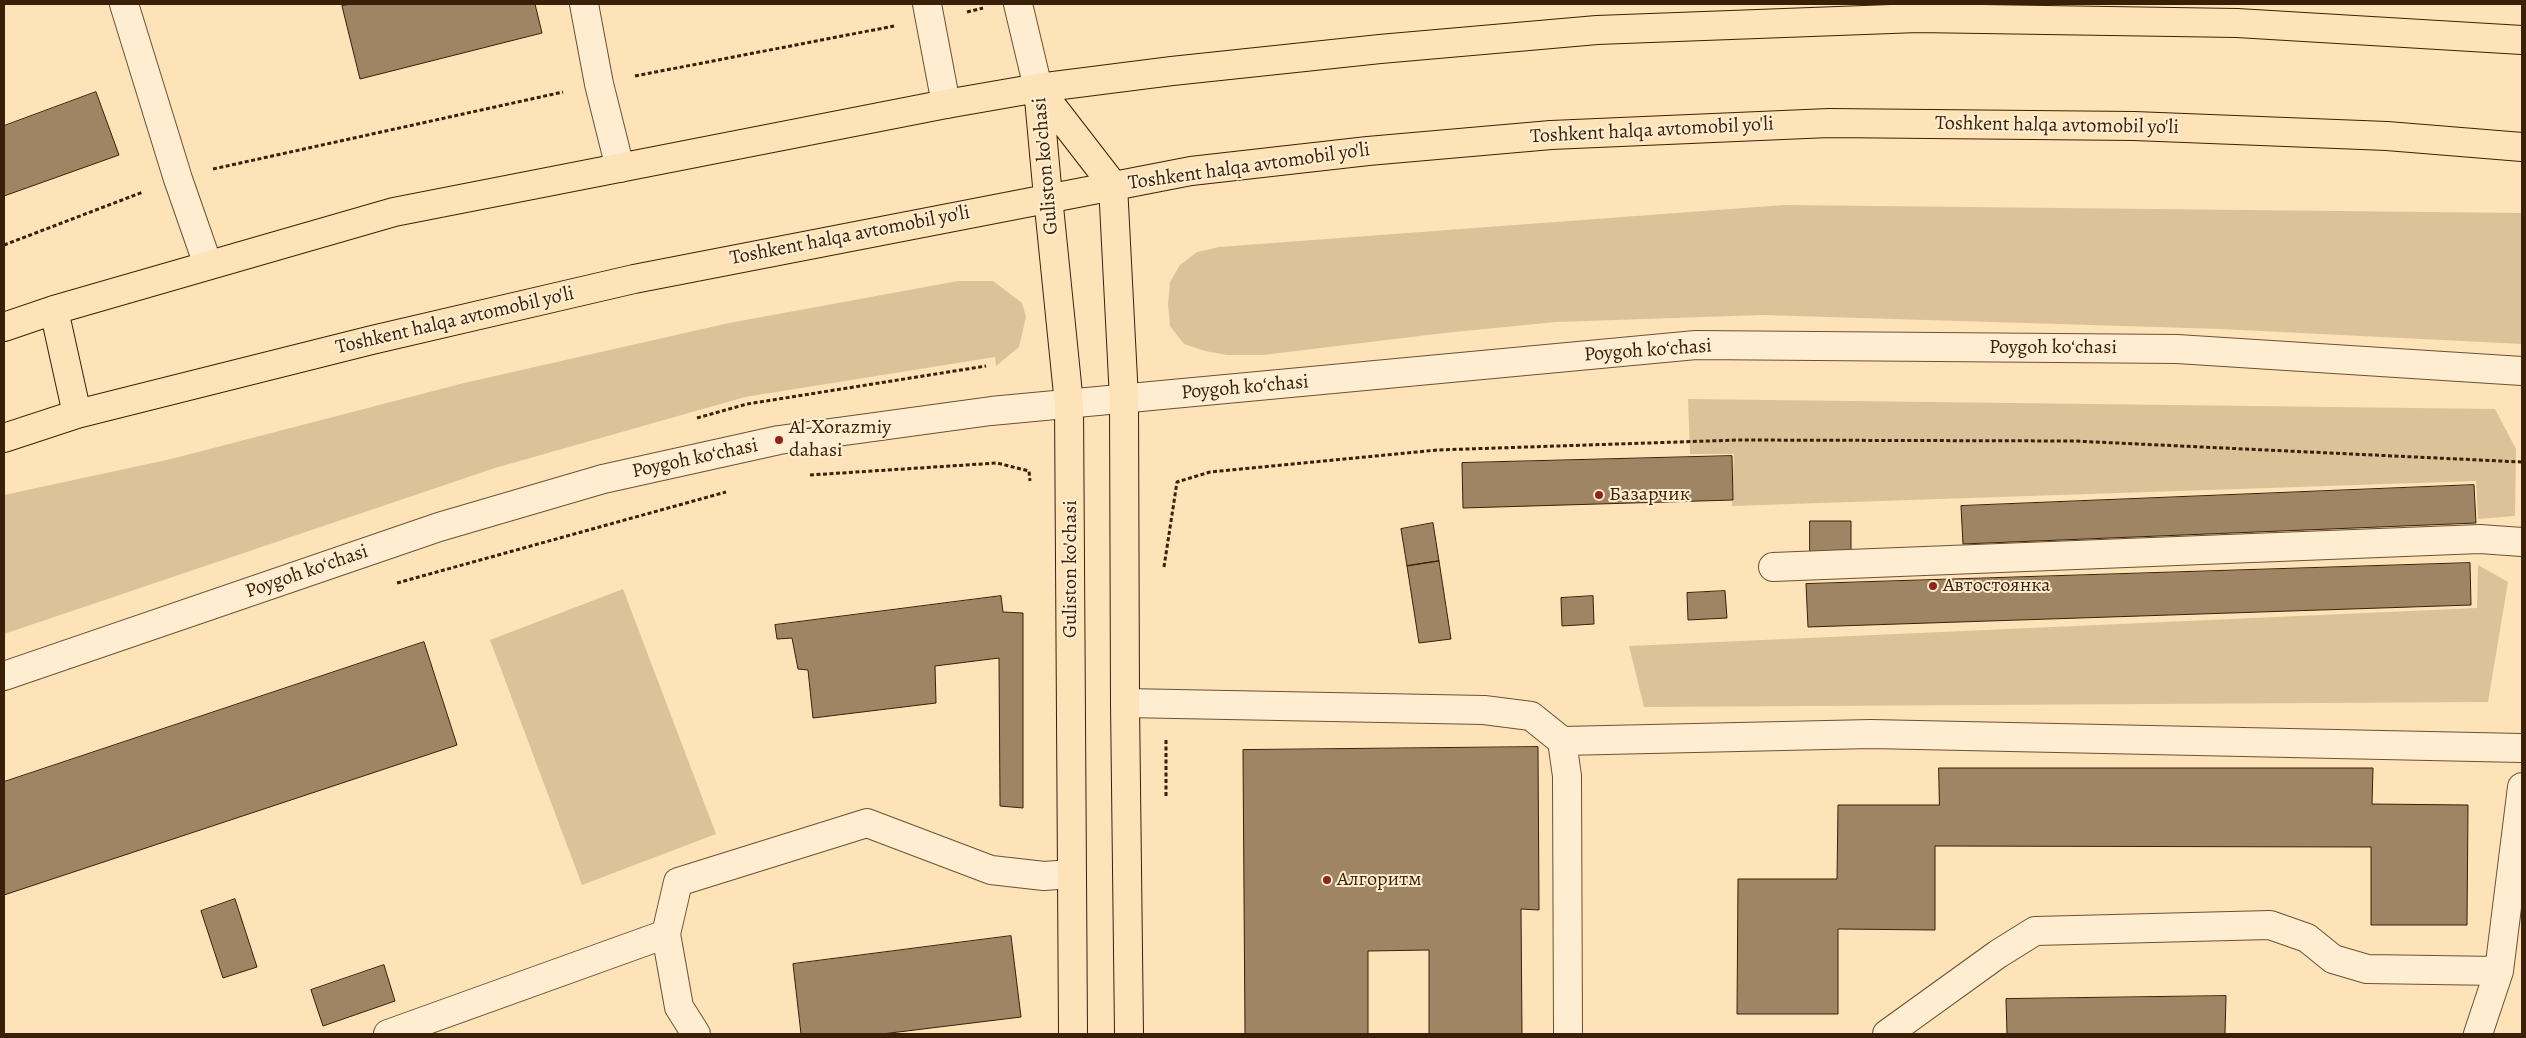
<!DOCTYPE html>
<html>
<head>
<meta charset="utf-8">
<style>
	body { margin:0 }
	#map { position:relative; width:2526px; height:1038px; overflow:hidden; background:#fde3b7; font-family:Alegreya,serif }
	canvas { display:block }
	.frame { position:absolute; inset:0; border:5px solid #3a2009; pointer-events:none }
</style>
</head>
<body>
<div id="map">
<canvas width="2526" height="1038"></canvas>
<div class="frame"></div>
</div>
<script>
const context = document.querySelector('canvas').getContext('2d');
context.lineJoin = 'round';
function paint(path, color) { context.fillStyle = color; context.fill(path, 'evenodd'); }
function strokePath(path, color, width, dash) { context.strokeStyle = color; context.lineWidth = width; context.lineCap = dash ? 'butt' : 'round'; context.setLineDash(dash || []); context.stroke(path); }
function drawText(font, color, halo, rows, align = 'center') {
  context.font = font + ' Alegreya,serif'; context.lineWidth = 4; context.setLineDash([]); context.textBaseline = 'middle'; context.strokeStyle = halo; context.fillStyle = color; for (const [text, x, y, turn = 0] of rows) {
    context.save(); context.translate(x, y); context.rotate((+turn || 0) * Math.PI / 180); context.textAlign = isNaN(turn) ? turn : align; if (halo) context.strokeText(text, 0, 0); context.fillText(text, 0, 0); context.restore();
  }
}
paint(new Path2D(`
	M1784,205L2522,213V344L2221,329L1763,315L1556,322L1444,333L1263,355H1227L1205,351L1184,344L1170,326L1168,304L1170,282L1180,265L1197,252L1219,247Z
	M958,281H993L1022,303L1026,317L1019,347L996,366L995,357L745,397L495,468L4,634V495L171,459L464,383L729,323Z
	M1688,399L2495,409L2516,449L2515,516L2478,519L2476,481L1732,506L1734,454H1690Z
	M2478,565L2508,582L2488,702L1644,707L1629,646L2477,608Z
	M623,589L716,834L582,885L490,640Z`), '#dcc299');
const building = new Path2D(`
	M352,4H535L542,33L360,79L342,6Z
	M96,92L119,155L4,196V126Z
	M1732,456L1733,500L1463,508L1462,463Z
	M2474,485L2476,523L1963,544L1961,506Z
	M1810,521H1851V554L1810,555Z
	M1433,523L1439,561L1407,566L1401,529Z
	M1439,561L1451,639L1419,643L1407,566Z
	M2470,563L2471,605L1808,627L1806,584Z
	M1725,591L1727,618L1688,620L1687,593Z
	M1001,596L1003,612L1023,613V808L1000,806L999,658L935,666L936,703L813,718L808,670L798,669L792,638L777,639L775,625Z
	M1593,596L1594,624L1562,626L1561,598Z
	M424,642L457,745L4,895V782Z
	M1538,747L1539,910L1521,909L1522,1034H1429V950L1368,951V1034H1245L1243,750Z
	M1939,768H2373L2372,804L2468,805L2467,925H2371V847L1935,846V930L1838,929V1014H1737L1738,879H1837L1838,805H1939Z
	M235,899L257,967L223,978L201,911Z
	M1011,936L1021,1017L882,1034H801L793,964Z
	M384,965L395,1001L323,1026L311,990Z
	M2226,996L2225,1034H2323H2007L2006,999Z`);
paint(building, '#9f8563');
strokePath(building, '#3a2009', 1);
const minor = new Path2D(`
	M124,4L178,179L208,265
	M584,4L599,84L620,168
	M927,4L946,104
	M1018,4L1038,88
	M1773,567L2480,539L2522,542
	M4,676L439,527L603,479L779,440L991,411L1696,345L2177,349L2522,371
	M1125,703L1484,710L1531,716L1562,741L1567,776L1568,1034
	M1562,741L1871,734L2522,748
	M388,1034L666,934
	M696,1034L679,1007L666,934L678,882L867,823L991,870L1044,876L1071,874
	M1887,1034L1998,954L2035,931L2270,925L2307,938L2333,959L2367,969L2499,971
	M2478,1034L2499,971L2522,787`);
const major = new Path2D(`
	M1113,185L1124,399L1125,703L1129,1034
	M1048,197L1069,404L1073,1034`);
const highway = new Path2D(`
	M1038,88L1113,185
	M1038,88L1048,197
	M54,310L77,414
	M4,327L54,310L394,212L946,104L1038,88L1172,71L1380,49L1597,30L1918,18L2237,23L2522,40
	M4,438L77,414L372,340L634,279L1191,171L1368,151L1551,135L1829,123L2134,126L2387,136L2522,147`);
strokePath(minor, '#6b5134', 30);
strokePath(major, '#3a2009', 30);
strokePath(highway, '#3a2009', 30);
strokePath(new Path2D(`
	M967,12L983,8
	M635,76L894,26
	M213,169L563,92
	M4,245L143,192
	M697,418L747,404L986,366
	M810,475L997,463L1029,471L1030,481
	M1164,567L1177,482L1210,472L1437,450L1738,440L2074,441L2522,462
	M397,583L726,492
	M1166,796V740`), '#3a2009', 3, [4, 2.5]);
strokePath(minor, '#feedd0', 28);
strokePath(major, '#fde3b7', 28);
strokePath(highway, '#fde3b7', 28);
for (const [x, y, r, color] of [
	[779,440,5,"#8f2418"],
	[1599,495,5,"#8f2418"],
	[1933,586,5,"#8f2418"],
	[1327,880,5,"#8f2418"]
]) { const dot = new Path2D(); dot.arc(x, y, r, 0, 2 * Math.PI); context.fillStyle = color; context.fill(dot); strokePath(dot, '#feedd0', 2); }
drawText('20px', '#3a2009', '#feedd0', [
	["Toshkent halqa avtomobil yo'li",2057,126,1],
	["Toshkent halqa avtomobil yo'li",1652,131,-3],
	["Guliston ko'chasi",1046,166,-95],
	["Toshkent halqa avtomobil yo'li",1249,167,-8],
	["Toshkent halqa avtomobil yo'li",850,236,-11],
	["Toshkent halqa avtomobil yo'li",455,321,-13],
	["Poygoh koʻchasi",2053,348],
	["Poygoh koʻchasi",1648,351,-4],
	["Poygoh koʻchasi",1245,388,-5],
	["Poygoh koʻchasi",695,459,-12],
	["Guliston ko'chasi",1071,569,-90],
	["Poygoh koʻchasi",307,572,-19]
]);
drawText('20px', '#3a2009', '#feedd0', [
	["Al-Xorazmiy",789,428],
	["dahasi",789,451],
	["Базарчик",1609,495],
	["Автостоянка",1943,586],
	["Алгоритм",1337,880]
], 'left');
</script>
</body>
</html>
